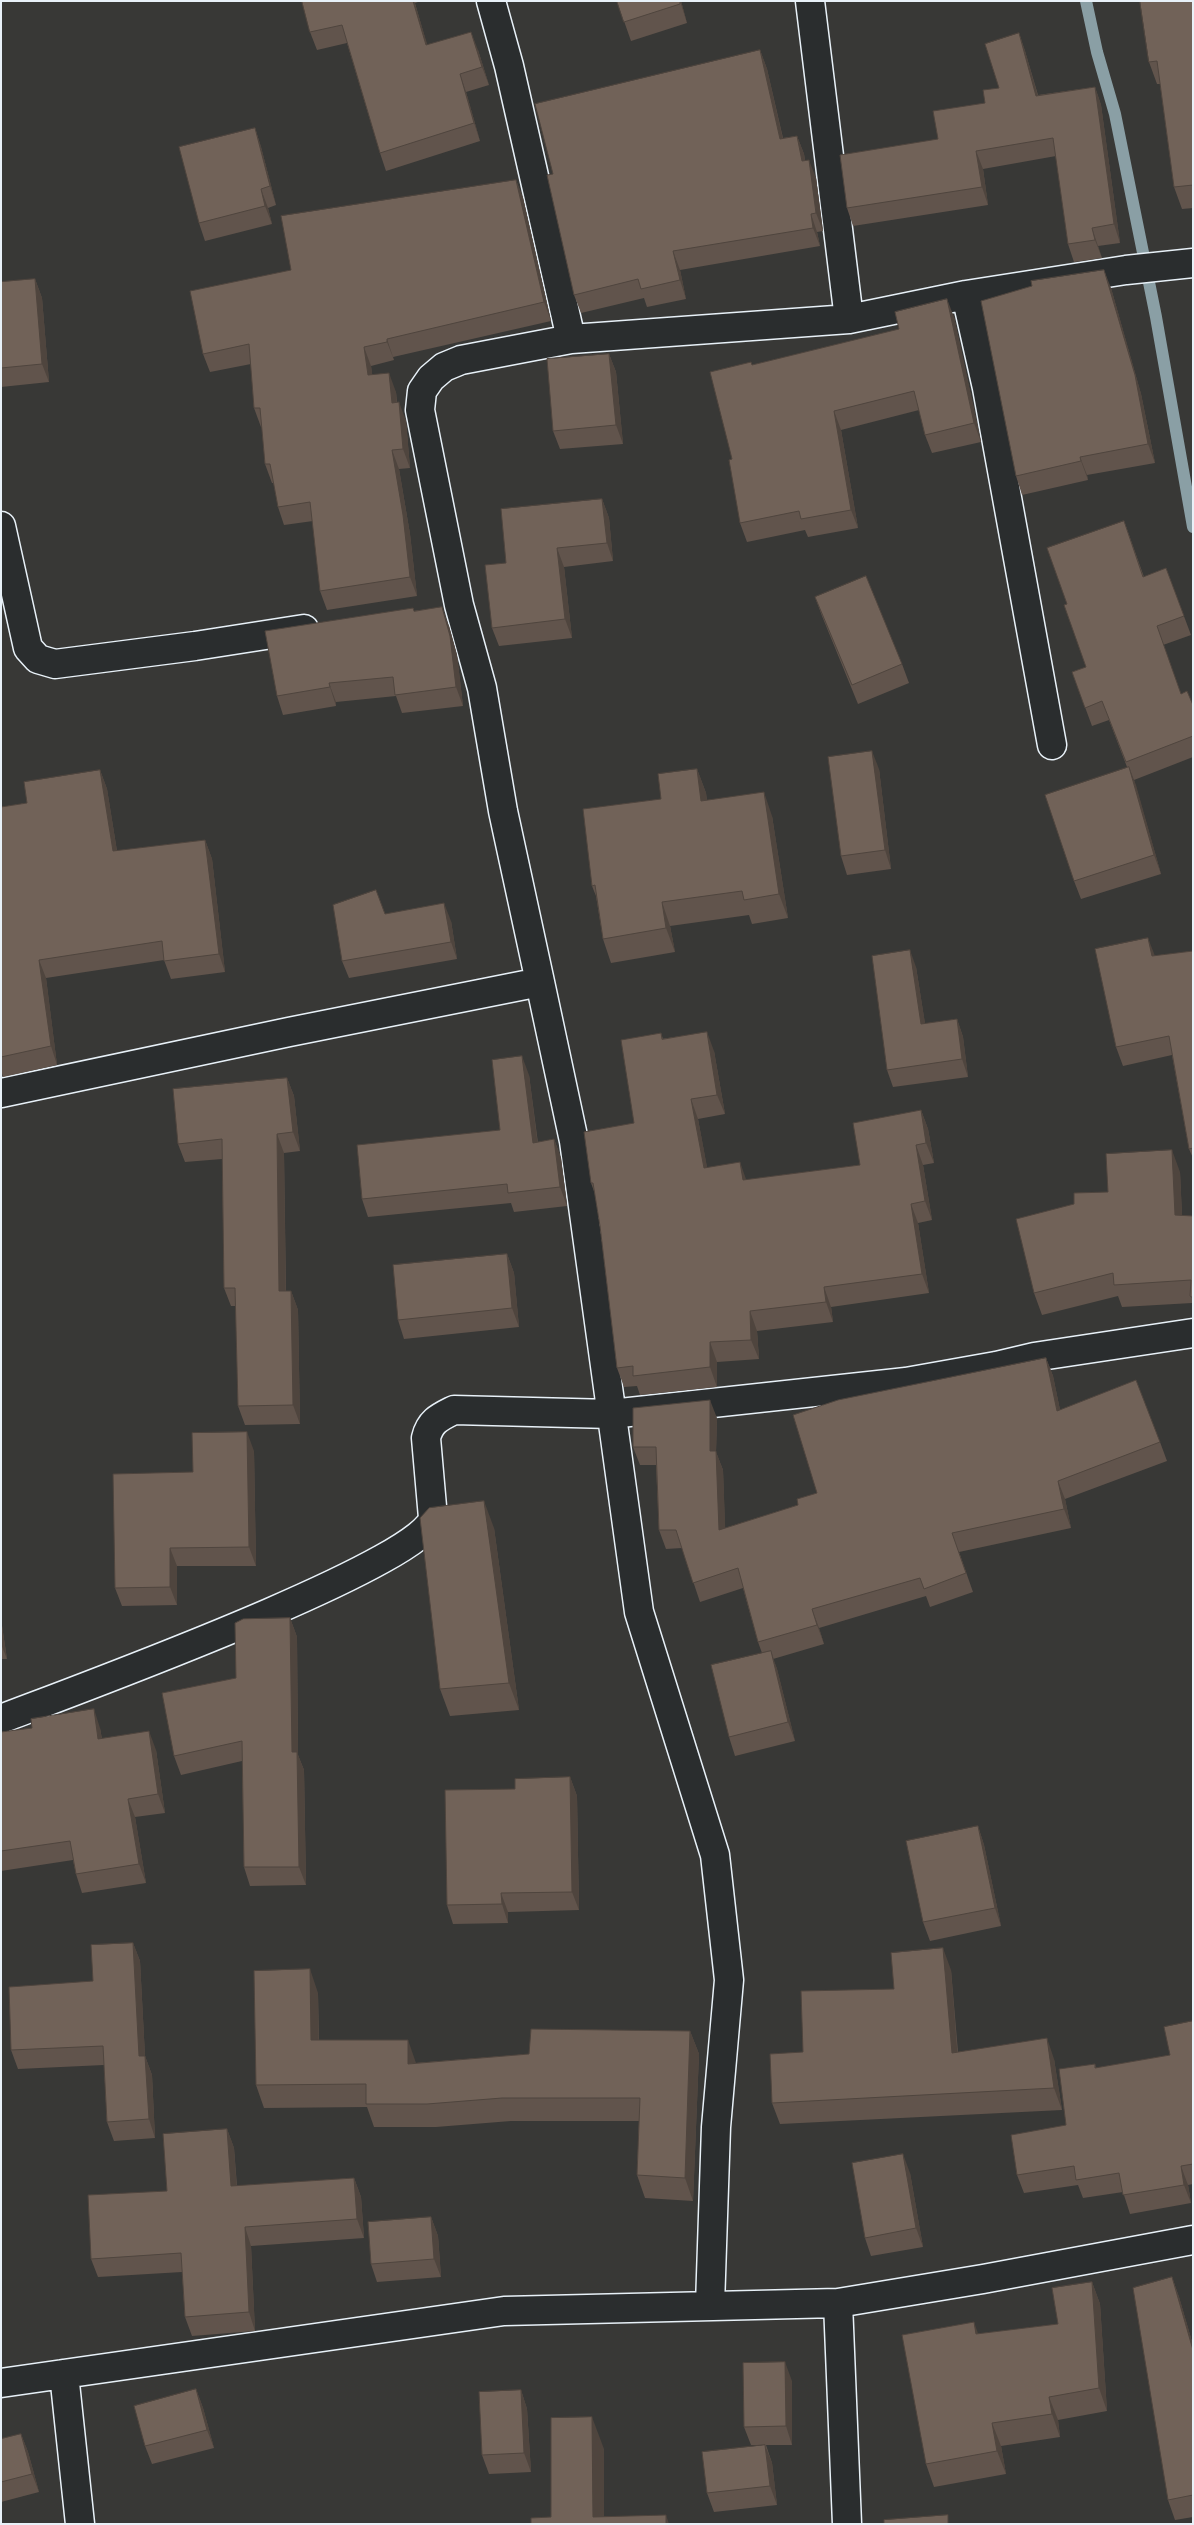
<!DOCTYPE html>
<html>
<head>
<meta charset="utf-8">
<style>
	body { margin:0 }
	#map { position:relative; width:1194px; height:2525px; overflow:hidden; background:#383836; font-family:"Gochi Hand",sans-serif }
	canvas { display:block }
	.frame { position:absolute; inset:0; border:2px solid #e8f1f8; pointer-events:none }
</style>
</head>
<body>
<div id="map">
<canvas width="1194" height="2525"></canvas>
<div class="frame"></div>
</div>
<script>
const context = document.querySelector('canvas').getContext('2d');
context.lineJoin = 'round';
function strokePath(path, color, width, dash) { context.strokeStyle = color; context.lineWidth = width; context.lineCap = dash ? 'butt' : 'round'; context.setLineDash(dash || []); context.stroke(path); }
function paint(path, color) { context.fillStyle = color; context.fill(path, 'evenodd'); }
strokePath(new Path2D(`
	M1086,1L1097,52L1115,114L1156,317L1193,527`), '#8a9fa5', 12);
const minor = new Path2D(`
	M491,1L509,66L571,339
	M810,1L849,319
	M966,295L987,388L1052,745
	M1,526L28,648L38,659L55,664L195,646L304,629
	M540,982L574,1141L639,1612L715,1855L729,1980L716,2127L710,2305
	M1,1093L289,1032L540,982L503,811L482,688L459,605L420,410L422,391L431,378L444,367L461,360L571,339L849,319L966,295L1126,270L1193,263
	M1,1719C60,1696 424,1564 433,1518L426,1438C430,1421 440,1417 454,1410L611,1414L906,1382L996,1366L1034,1357L1193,1333
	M838,2303L847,2524
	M64,2374L80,2524
	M1,2383L504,2311L838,2303L983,2279L1193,2240`);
strokePath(minor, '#e8f1f8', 31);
strokePath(minor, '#2a2d2e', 28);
paint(new Path2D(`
	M302,1H421L415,3L427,45L478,50L489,85L466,92L480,141L386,171L380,153L347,43L317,50L310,32Z
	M617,1H681L687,23L631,41Z
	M1193,1V208L1182,209L1174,187L1160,84H1157L1149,62Z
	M1019,33L1025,51L1038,95L1095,87L1101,105L1120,243L1098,246L1102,258L1074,262L1068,244L1056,156L983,169L988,205L853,226L847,208L985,103L999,88Z
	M760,50L767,69L783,138L797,136L804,154L805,160L816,178L823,231L817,232L820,246L680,270L686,299L647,307L644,298L581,313L574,295L553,174Z
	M255,128L261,147L276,205L268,208L272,224L205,241L199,223Z
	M516,180L523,198L551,321L393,357L394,360L371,366L372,374L396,392L397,402L406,421L410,468L399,469L410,534L417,596L327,610L320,591L313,521L284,525L278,507L274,483H272L265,464L262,427H261L254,408L251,364L210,372L203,354L291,270Z
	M35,279L42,298L49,382L1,387V282Z
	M1111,288L1141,394L1155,463L1087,475L1088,480L1022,495L1016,476Z
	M954,317L981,442L932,453L925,435L919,410L841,430L858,528L808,537L805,530L747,542L740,523L732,459L752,365Z
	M609,354L616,372L623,444L560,449L553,431Z
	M602,499L609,518L613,561L564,567L572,638L499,646L492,628L506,563Z
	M1124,521L1144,577L1166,568L1191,635L1163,645L1181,694L1193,705V757L1134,780L1161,874L1081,899L1074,881L1127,767L1109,720L1092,726L1072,672L1086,667L1067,604Z
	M815,597L902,664L909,683L858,704L822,616Z
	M413,608L414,611L449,626L457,655L463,706L402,713L396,696L336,702V706L283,715L277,696Z
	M697,769L706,793L707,801L772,816L788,918L752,924L749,915L670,926L675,952L611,963L603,939L596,896L592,886L661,799Z
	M879,769L891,869L847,875L841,856Z
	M100,770L107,789L117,851L205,840L212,859L225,972L171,979L164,960L46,978L57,1065L3,1077L1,1070V807L27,803Z
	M385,914L451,921L457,959L349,978L342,961Z
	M1193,951V1158L1189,1149L1172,1055L1123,1066L1116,1047L1155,956Z
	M916,967L925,1024L957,1019L963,1037L968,1077L893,1087L887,1070Z
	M661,1033L663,1039L714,1051L725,1114L698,1119L707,1168L746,1180L860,1165L921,1110L928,1129L934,1163L923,1165L932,1220L918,1223L929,1293L831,1307L833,1322L757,1331L759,1359L717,1362V1387L640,1395L637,1386L624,1387L617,1368L600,1226L595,1194L591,1183L634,1123Z
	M529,1075L538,1143L554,1139L561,1158L567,1206L514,1212L511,1203L368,1217L362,1199L500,1130Z
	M287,1078L294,1096L300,1151L284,1153L286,1291H291L298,1310L300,1424L245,1425L238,1406L236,1306H231L224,1288L222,1159L185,1162L178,1144Z
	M1180,1172L1182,1216H1193V1304L1192,1303L1122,1307L1118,1296L1042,1315L1034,1293L1074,1204L1108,1192Z
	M507,1254L514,1273L519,1327L404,1339L398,1320Z
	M1046,1358L1053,1376L1060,1410L1160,1442L1167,1461L1065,1499L1071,1528L959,1552L973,1592L930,1607L926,1596L819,1628L824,1644L773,1659L777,1669L795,1741L735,1756L729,1737L762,1653L758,1642L743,1588L700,1602L682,1548L666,1549L659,1530L656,1465H640L633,1447L717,1418L716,1452L723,1470L725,1528L798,1505L817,1493Z
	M254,1451L256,1566H177V1605L122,1606L115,1588L193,1472Z
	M494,1528L519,1710L450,1716L440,1689Z
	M290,1618L297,1637L298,1755L304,1770L306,1885L250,1886L244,1867L242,1761L181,1775L174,1756L236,1678Z
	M1,1619L7,1659H1Z
	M100,1728L102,1739L156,1750L165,1813L135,1817L146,1883L82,1893L76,1874L73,1860L1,1871V1732Z
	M570,1777L577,1796L579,1910L508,1912V1923L453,1924L447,1905L515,1789Z
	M978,1826L984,1845L1001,1926L930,1941L923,1922Z
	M133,1943L140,1961L145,2056L152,2075L155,2138L114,2141L107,2122L104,2065L18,2069L11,2050L93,1981Z
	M951,1970L958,2052L1054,2059L1062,2110L780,2124L772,2103L803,2052L894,1989Z
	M318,1993L319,2040L416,2063L529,2054L690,2031L699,2054L693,2201L645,2198L637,2175L639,2121H511L436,2127H374L367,2107L264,2108L256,2085Z
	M1193,2021V2184L1188,2185L1191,2203L1130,2214L1123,2192L1083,2198L1078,2185L1024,2193L1017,2175L1066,2125L1095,2064L1096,2068L1170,2055Z
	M227,2129L234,2148L237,2186L354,2178L361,2197L364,2238L251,2246L255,2331L192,2336L185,2317L182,2272L98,2277L91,2259L167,2191Z
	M910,2173L923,2247L871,2256L865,2238Z
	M431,2217L438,2236L441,2277L377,2282L371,2264Z
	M1172,2277L1179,2297L1193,2345V2517L1175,2520L1168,2500Z
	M1092,2282L1100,2304L1107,2411L1058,2420L1060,2437L1001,2446L1006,2474L934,2487L926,2464L978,2334L1058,2324Z
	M792,2381V2445H766L772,2463L777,2505L714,2512L707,2493L763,2445H751L744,2427Z
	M196,2389L203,2408L214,2448L152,2464L145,2446Z
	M521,2390L527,2409L531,2472L489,2474L482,2455Z
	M21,2434L28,2452L39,2492L1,2502V2439Z`), '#61544c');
paint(new Path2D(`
	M413,1H414L433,63L426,45Z
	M680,1H681L687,23Z
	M471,32L478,50L489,85L482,67Z
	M1019,33L1025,51L1043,114L1036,96Z
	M760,50L767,69L787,157L780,139Z
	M460,74L466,92L480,141L474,123Z
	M1095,87L1101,105L1120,243L1114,224Z
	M255,128L261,147L276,205L270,186Z
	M797,136L804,154L808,180L802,161Z
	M976,151L983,169L988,205L982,187Z
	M809,160L816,178L823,231L816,213Z
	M516,180L523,198L551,321L544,302Z
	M261,189L268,208L272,224L265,206Z
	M811,214L817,232L820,246L813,228Z
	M1092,228L1102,258L1095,240Z
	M673,251L680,270L686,299L680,280Z
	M1104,270L1111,288L1141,394L1155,463L1148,444Z
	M35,279L42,298L49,382L42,364Z
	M947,299L954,317L981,442L974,423Z
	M387,339L394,360L387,342Z
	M364,347L371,366L375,393L368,375Z
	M609,354L616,372L623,444L616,425Z
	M389,373L396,392L398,422L392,403Z
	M399,402L406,421L410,468L403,449Z
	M834,411L841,430L858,528L851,510Z
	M392,450L399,469L410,534L417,596L410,577Z
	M1080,457L1087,475L1088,480L1081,461Z
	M602,499L609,518L613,561L607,543Z
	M557,548L564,567L572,638L565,619Z
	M442,607L449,626L457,655L463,706L456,687Z
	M329,683L336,702V706L330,687Z
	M872,751L879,769L891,869L885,850Z
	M1129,767L1136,785L1161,874L1154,855Z
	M697,769L706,793L710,825L701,801Z
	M100,770L107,789L120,870L113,851Z
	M764,792L772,816L788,918L779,894Z
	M205,840L212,859L225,972L219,954Z
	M662,902L670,926L675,952L666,928Z
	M444,903L451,921L457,959L451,942Z
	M1148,938L1155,956H1152Z
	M910,950L916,967L928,1042L921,1024Z
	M39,960L46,978L57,1065L51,1046Z
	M957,1019L963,1037L968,1077L962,1059Z
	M707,1032L714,1051L725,1114L717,1095Z
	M522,1056L529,1075L540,1162L533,1143Z
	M287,1078L294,1096L300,1151L293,1132Z
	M691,1099L698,1119L711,1188L704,1168Z
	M921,1110L928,1129L934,1163L926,1143Z
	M277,1134L284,1153L286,1310L279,1291Z
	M554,1139L561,1158L567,1206L560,1187Z
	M916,1145L923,1165L932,1220L925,1201Z
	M1172,1150L1180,1172L1183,1237L1175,1215Z
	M740,1162L747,1182L743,1180Z
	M911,1204L918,1223L929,1293L922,1274Z
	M507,1254L514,1273L519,1327L512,1308Z
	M824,1287L831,1307L833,1322L826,1302Z
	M291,1291L298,1310L300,1424L293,1405Z
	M750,1311L757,1331L759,1359L751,1340Z
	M710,1342L717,1362V1387L710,1367Z
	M1046,1358L1053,1376L1064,1429L1057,1411Z
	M710,1400L717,1418L716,1452L723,1470L726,1549L719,1530L710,1451Z
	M247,1432L254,1451L256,1566L249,1547Z
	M1058,1481L1065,1499L1071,1528L1064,1509Z
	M484,1501L494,1528L519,1710L509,1683Z
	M170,1548L177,1566V1605L170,1587Z
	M812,1609L819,1628L824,1644L817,1625Z
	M290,1618L297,1637L298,1755L304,1770L306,1885L299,1867L292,1752Z
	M1,1619L7,1659L1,1644Z
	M771,1651L777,1669L795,1741L788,1722Z
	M94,1709L100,1728L105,1758L98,1739Z
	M149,1731L156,1750L165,1813L158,1794Z
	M570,1777L577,1796L579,1910L572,1892Z
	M128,1799L135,1817L146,1883L139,1864Z
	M978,1826L984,1845L1001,1926L995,1908Z
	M501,1893L508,1912V1923L502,1904Z
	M133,1943L140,1961L146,2075L139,2056Z
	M943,1948L951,1970L959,2074L952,2053Z
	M310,1969L318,1993L319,2063L311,2040Z
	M690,2031L699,2054L693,2201L685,2178Z
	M1047,2038L1054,2059L1062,2110L1054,2088Z
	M408,2040L416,2063L408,2064Z
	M145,2056L152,2075L155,2138L149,2119Z
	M227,2129L234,2148L238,2205L231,2186Z
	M903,2154L910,2173L923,2247L916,2228Z
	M1181,2166L1188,2185L1191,2203L1184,2185Z
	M354,2178L361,2197L364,2238L357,2219Z
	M431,2217L438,2236L441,2277L434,2259Z
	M245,2227L251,2246L255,2331L249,2312Z
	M1172,2277L1179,2297L1193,2345V2350Z
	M1092,2282L1100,2304L1107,2411L1099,2388Z
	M974,2322L982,2345L976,2334Z
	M785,2362L792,2381V2445L786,2426Z
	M196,2389L203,2408L214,2448L207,2430Z
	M521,2390L527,2409L531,2472L524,2453Z
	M1049,2397L1058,2420L1060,2437L1052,2414Z
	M592,2417L604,2449V2524L593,2517Z
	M992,2423L1001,2446L1006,2474L997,2451Z
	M21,2434L28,2452L39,2492L32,2474Z
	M765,2445L772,2463L777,2505L770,2486Z
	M666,2515L669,2524H666Z`), '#4f453e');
const building = new Path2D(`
	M302,1H413L426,45L471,32L482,67L460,74L474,123L380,153L342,25L310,32Z
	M617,1H680V4L624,22Z
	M1140,1H1193V185L1174,187L1157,61L1149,62Z
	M1019,33L1036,96L1095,87L1114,224L1092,228L1095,240L1068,244L1053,138L976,151L982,187L847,208L840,155L938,139L933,111L985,103L983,90L999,88L985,44Z
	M760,50L780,139L797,136L802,161L809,160L816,213L811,214L813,228L673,251L680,280L641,289L638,279L574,295L547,175L553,174L535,104Z
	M255,128L270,186L261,189L265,206L199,223L179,147Z
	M516,180L544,302L387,339V342L364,347L368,375L389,373L392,403L399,402L403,449L392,450L403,515L410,577L320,591L310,502L278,507L270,464H265L260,408H254L249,344L203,354L190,291L291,270L281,216Z
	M1104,270L1135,375L1148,444L1080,457L1081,461L1016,476L981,301L1032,286L1031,281Z
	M35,279L42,364L1,368V282Z
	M947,299L974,423L925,435L914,391L834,411L851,510L801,519L799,511L740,523L729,460L732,459L710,372L751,362L752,365L899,329L895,312Z
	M609,354L616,425L553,431L547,359Z
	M602,499L607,543L557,548L565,619L492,628L485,565L506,563L501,509Z
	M1124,521L1143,577L1166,568L1184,616L1157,626L1181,694L1187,691L1193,705V736L1126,762L1102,701L1085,708L1072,672L1086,667L1064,605L1067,604L1047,548Z
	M866,576L902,664L852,685L815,597Z
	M442,607L450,636L456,687L395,695L393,677L329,683L330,687L277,696L265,631L413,608L414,611Z
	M872,751L885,850L841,856L828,757Z
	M1129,767L1154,855L1074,881L1045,795Z
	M697,769L701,801L764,792L779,894L744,900L742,891L662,902L666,928L603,939L595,885L592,886L583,809L661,799L658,774Z
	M100,770L113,851L205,840L219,954L164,961L162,941L39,960L51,1046L1,1057V807L27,803L24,782Z
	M376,890L385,914L444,903L451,942L342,961L333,905Z
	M1148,938L1152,956L1193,951V1148L1189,1149L1169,1036L1116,1047L1095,949Z
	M910,950L921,1024L957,1019L962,1059L887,1070L872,956Z
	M707,1032L717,1095L691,1099L704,1168L740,1162L743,1180L860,1165L853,1123L921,1110L926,1143L916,1145L925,1201L911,1204L922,1274L824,1287L826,1302L750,1311L751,1340L710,1342V1367L633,1376V1366L617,1368L600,1226L593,1183H591L584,1132L634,1123L621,1040L661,1033L662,1039Z
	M522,1056L533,1143L554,1139L560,1187L508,1193L507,1184L362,1199L357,1145L500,1130L492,1060Z
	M287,1078L293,1132L277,1134L279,1291H291L293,1405L238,1406L235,1288H224L222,1139L178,1144L173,1089Z
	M1172,1150L1175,1215L1193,1216V1298L1190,1296L1191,1280L1114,1285L1113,1273L1034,1293L1016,1219L1074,1204V1193L1108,1192L1106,1154Z
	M507,1254L512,1308L398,1320L393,1265Z
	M1046,1358L1057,1411L1136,1380L1160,1442L1058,1481L1064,1509L952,1533L966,1573L924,1589L920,1578L812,1609L817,1625L758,1642L738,1568L693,1583L676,1530H659L656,1447H633V1408L710,1400V1451H716L719,1530L798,1505L797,1499L817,1493L793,1415L838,1400Z
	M247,1432L249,1547L170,1548V1587L115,1588L113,1474L193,1472L192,1433Z
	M484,1501L509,1683L440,1689L420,1518L429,1508Z
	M290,1618L292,1752H297L299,1867H244L242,1741L174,1756L162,1693L236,1678L235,1623L243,1619Z
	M771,1651L788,1722L729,1737L711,1665Z
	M94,1709L98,1739L149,1731L158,1794L128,1799L139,1864L76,1874L70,1841L1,1851V1732L32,1728L31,1719Z
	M570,1777L572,1892L501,1893L502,1904L447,1905L445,1790L515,1789V1779Z
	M978,1826L995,1908L923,1922L906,1841Z
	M133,1943L139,2056H145L149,2119L107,2122L103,2046L11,2050L9,1987L93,1981L91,1945Z
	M943,1948L952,2053L1047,2038L1054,2088L772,2103L770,2054L803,2052L801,1991L894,1989L891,1953Z
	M310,1969L311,2040H408V2064L529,2054L531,2029L690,2031L685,2178L637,2175L640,2098H502L427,2104H366V2084L256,2085L254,1971Z
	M1193,2021V2164L1181,2166L1184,2185L1123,2195L1119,2173L1076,2180L1074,2166L1017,2175L1011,2135L1066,2125L1059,2069L1095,2064V2068L1170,2055L1164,2027Z
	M227,2129L231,2186L354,2178L357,2219L245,2227L249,2312L185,2317L181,2253L91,2259L88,2195L167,2191L163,2134Z
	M903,2154L916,2228L865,2238L852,2163Z
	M431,2217L434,2259L371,2264L368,2222Z
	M1172,2277L1193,2350V2495L1168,2500L1133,2288Z
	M1092,2282L1099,2388L1049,2397L1052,2414L992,2423L997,2451L926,2464L902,2335L974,2322L976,2334L1058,2324L1052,2288Z
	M785,2362L786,2426L744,2427L743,2363Z
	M196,2389L207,2430L145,2446L134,2406Z
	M521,2390L524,2453L482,2455L479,2392Z
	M592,2417L593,2517L666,2515V2524H531V2518L551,2517V2418Z
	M21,2434L32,2474L1,2482V2439Z
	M765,2445L770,2486L707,2493L702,2452Z
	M948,2515V2524H884V2520Z`);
paint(building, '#716258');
strokePath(building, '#4f453e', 1);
</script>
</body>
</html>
